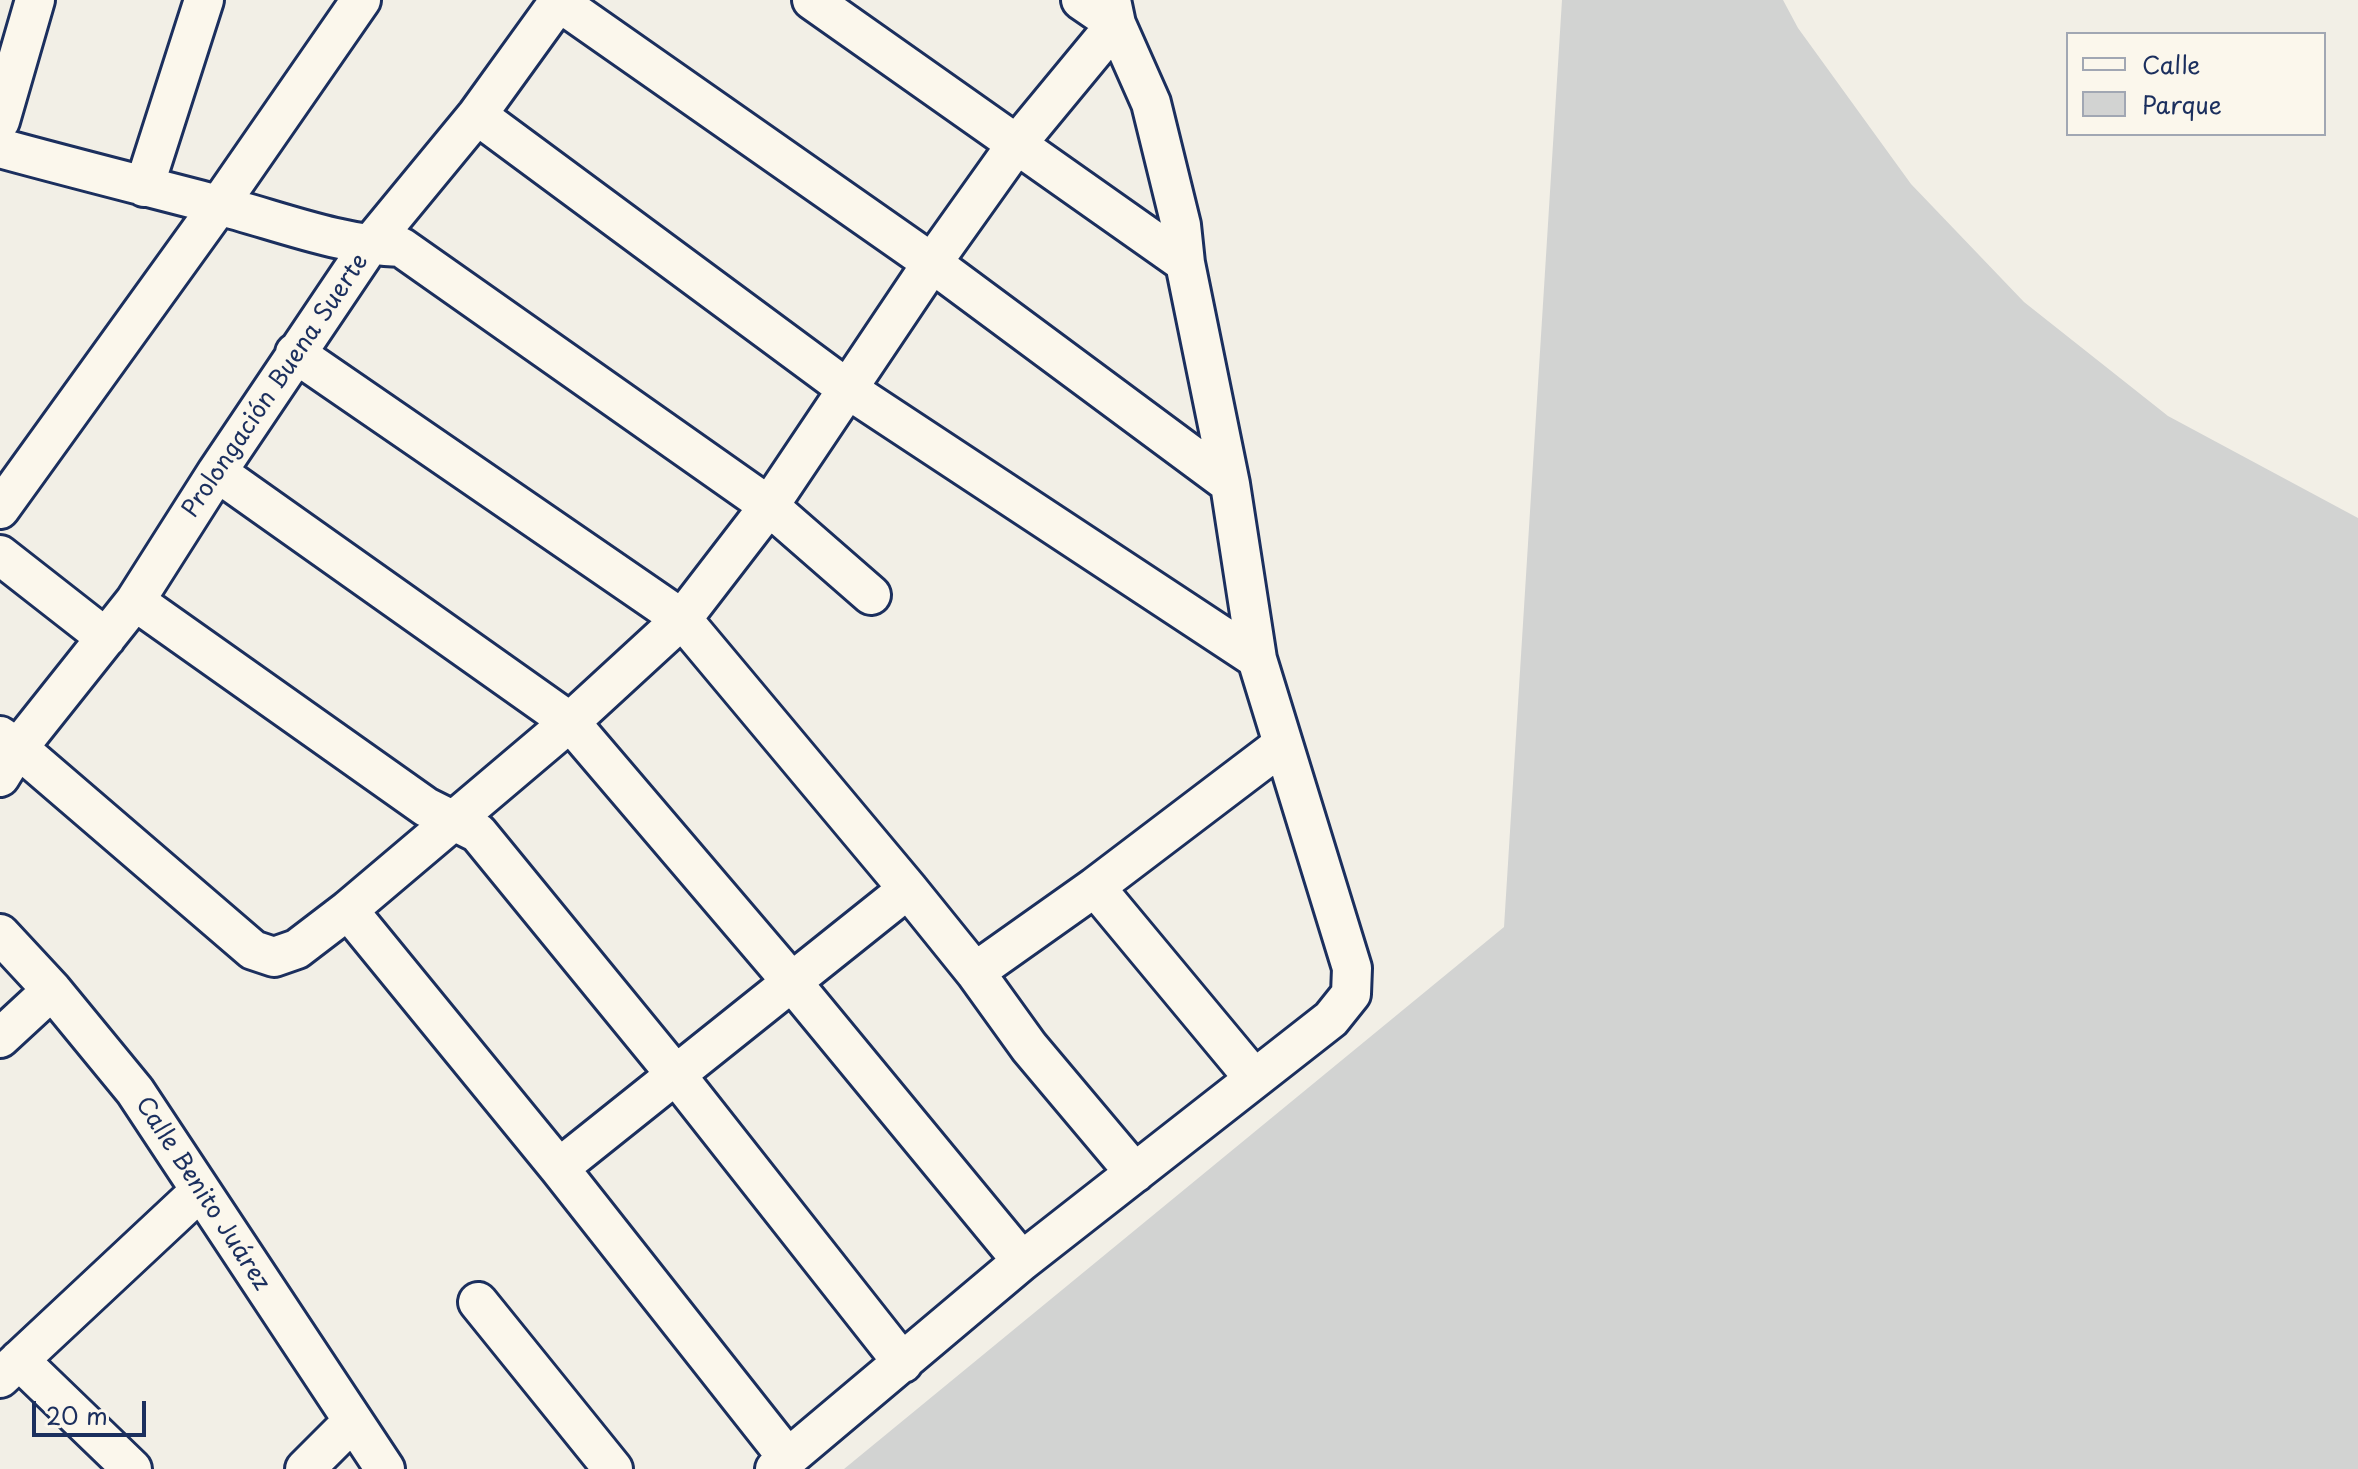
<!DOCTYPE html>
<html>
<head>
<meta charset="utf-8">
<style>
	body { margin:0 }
	#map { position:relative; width:2358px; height:1469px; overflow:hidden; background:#f2efe6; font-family:"Playpen Sans",sans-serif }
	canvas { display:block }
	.legend { position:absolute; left:2066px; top:32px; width:260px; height:104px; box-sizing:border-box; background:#fbf7ec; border:2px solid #a1a7b3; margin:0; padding:10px 14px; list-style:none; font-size:24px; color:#1b2f5e }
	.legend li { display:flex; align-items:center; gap:16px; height:40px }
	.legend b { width:40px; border:2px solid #a1a7b3 }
	.scale { position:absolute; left:32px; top:1401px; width:114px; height:36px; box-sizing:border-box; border:4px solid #1b2f5e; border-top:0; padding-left:10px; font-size:24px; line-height:28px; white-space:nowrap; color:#1b2f5e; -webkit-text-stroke:6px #fbf7ec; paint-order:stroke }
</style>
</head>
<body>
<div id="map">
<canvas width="2358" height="1469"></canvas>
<ul class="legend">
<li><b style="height:10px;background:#fbf7ec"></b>Calle</li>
<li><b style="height:22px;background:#d2d3d2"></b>Parque</li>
</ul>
<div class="scale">20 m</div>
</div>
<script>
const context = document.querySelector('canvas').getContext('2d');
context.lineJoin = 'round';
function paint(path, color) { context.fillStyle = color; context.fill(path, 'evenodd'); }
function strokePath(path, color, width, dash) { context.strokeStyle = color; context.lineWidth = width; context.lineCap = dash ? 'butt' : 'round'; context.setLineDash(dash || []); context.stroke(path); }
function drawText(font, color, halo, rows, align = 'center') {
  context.font = font + ' "Playpen Sans",sans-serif'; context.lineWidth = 6; context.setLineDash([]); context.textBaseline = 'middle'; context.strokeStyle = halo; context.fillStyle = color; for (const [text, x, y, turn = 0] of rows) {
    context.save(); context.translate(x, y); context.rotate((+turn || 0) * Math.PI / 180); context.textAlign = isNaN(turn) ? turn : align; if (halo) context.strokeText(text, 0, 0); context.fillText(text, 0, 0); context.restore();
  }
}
paint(new Path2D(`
	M1562,0H1783L1798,28L1911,184L2024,302L2168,416L2358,518V1469H844L1504,927Z`), '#d2d3d2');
const minor = new Path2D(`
	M812,0L1185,263
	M559,2L932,263L1230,484
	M477,115L846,388L1257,659
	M0,121L35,0
	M0,148C73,168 145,186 218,205C279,221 338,245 401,247L769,506L871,595
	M144,187L204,0
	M295,353L682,619L908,889L975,972L1029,1047L1135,1173
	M217,472L570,722L791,981L1022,1261
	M0,509L219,205L361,0
	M0,555L106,638
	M135,601L426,807L478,833L676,1075L903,1363
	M0,736L18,748L253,950L274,957L297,949L348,910L570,722L682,619L769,506L932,263L1016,145L1116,24L1081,0
	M0,777L18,748L135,601L217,472L369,246L477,115L560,0
	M1095,887L1253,1077
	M348,910L559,1168L787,1457
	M0,934L52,990L135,1091L385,1469
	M975,972L1095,887L1282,745
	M0,1038L52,990
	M559,1168L908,889
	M478,1302L613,1469
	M19,1360L132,1469
	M0,1378L200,1191
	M305,1469L352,1422
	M775,1469L1022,1261L1331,1019L1351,994L1352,968L1257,659L1230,484L1185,263L1181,225L1151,103L1116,24L1111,0`);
strokePath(minor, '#1b2f5e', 44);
strokePath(minor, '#fbf7ec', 38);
drawText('24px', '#1b2f5e', '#fbf7ec', [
	["Prolongación Buena Suerte",276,386,-56],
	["Calle Benito Juárez",202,1194,57]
]);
</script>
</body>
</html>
